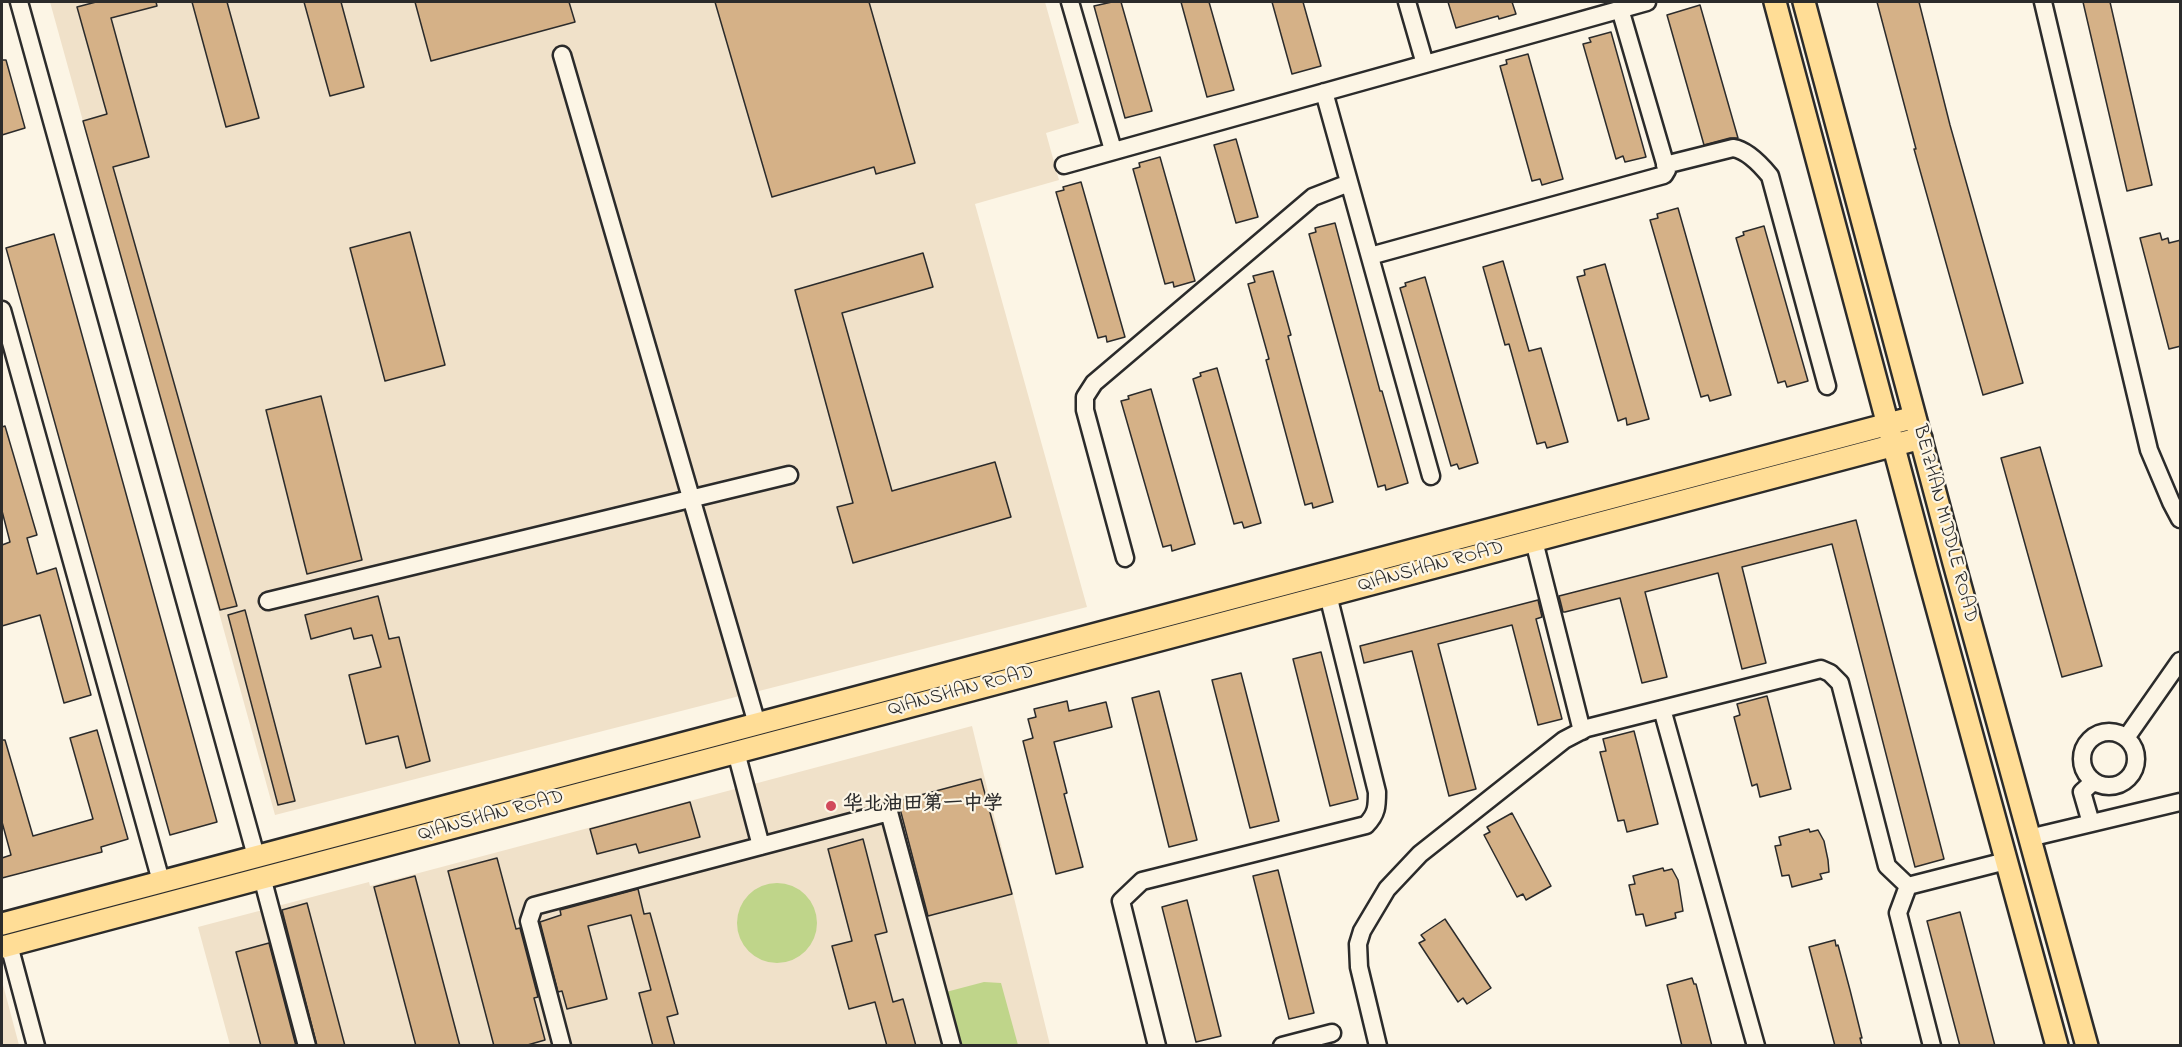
<!DOCTYPE html>
<html>
<head>
<meta charset="utf-8">
<style>
	body { margin:0 }
	#map { position:relative; width:2182px; height:1047px; overflow:hidden; background:#fcf5e5; font-family:"Indie Flower",sans-serif }
	canvas { display:block }
	.frame { position:absolute; inset:0; border:3px solid #2b2b2b; pointer-events:none }
</style>
</head>
<body>
<div id="map">
<canvas width="2182" height="1047"></canvas>
<div class="frame"></div>
</div>
<script>
const context = document.querySelector('canvas').getContext('2d');
context.lineJoin = 'round';
function paint(path, color) { context.fillStyle = color; context.fill(path, 'evenodd'); }
function strokePath(path, color, width, dash) { context.strokeStyle = color; context.lineWidth = width; context.lineCap = dash ? 'butt' : 'round'; context.setLineDash(dash || []); context.stroke(path); }
function drawText(font, color, halo, rows, align = 'center') {
  context.font = font + ' "Indie Flower","LXGW WenKai TC",sans-serif'; context.lineWidth = 4.5; context.setLineDash([]); context.textBaseline = 'middle'; context.strokeStyle = halo; context.fillStyle = color; for (const [text, x, y, turn = 0] of rows) {
    context.save(); context.translate(x, y); context.rotate((+turn || 0) * Math.PI / 180); context.textAlign = isNaN(turn) ? turn : align; if (halo) context.strokeText(text, 0, 0); context.fillText(text, 0, 0); context.restore();
  }
}
paint(new Path2D(`
	M50,2H1045L1079,123L1046,133L1059,180L975,204L1087,607L275,815Z
	M972,726L1050,1045H230L198,927L369,882L370,886Z
	M2,981L19,1045H2Z`), '#f0e1c9');
paint(new Path2D(`
	M737 923a40 40 0 1 1 80 0a40 40 0 1 1-80 0Z
	M984,982L1001,983L1018,1045H961L946,992Z`), '#bfd58a');
const building = new Path2D(`
	M96,2H156L157,6L111,18L149,157L113,167L237,606L220,610L83,121L107,114L77,7Z
	M192,2H227L259,118L226,127Z
	M304,2H341L364,87L330,96Z
	M415,2H569L575,22L431,61Z
	M715,2H869L915,163L876,174L874,167L772,197Z
	M1112,2H1121L1152,111L1125,118L1094,6Z
	M1181,2H1209L1234,90L1207,97Z
	M1272,2H1303L1321,66L1292,74Z
	M1448,2H1512L1516,14L1499,19L1498,16L1456,28Z
	M1877,2H1919L1950,125L2023,383L1983,395L1914,149H1916Z
	M2083,2H2110L2152,185L2127,191Z
	M1700,5L1738,138H1730L1704,145L1667,15Z
	M1611,32L1646,157L1625,162L1623,156L1616,159L1583,44L1591,42L1589,38Z
	M1528,54L1563,179L1542,185L1540,179L1532,181L1500,66L1507,64L1506,60Z
	M2,60H6L25,128L2,135Z
	M1236,139L1258,217L1236,223L1214,145Z
	M1160,157L1195,281L1174,287L1173,282L1165,284L1133,169L1140,167L1139,163Z
	M1081,182L1125,337L1107,342L1106,336L1098,338L1056,192L1064,190L1063,187Z
	M1678,208L1731,395L1710,401L1708,395L1701,397L1650,220L1658,218L1657,214Z
	M1335,223L1380,391H1382L1408,483L1386,490L1385,485L1378,487L1309,234L1316,232L1315,228Z
	M1764,226L1808,381L1787,387L1785,381L1778,383L1736,238L1744,235L1743,232Z
	M410,232L445,365L385,381L350,248Z
	M2160,233L2162,240L2168,238L2169,243L2181,240V346L2169,349L2140,238Z
	M54,234L217,822L170,835L6,248Z
	M923,253L933,287L842,313L892,491L995,462L1011,517L853,563L837,507L853,503L795,290Z
	M1503,261L1529,351L1541,348L1568,442L1547,448L1545,442L1537,444L1509,344L1505,345L1483,267Z
	M1605,264L1649,419L1627,425L1626,418L1618,421L1577,277L1585,275L1584,270Z
	M1273,271L1291,335L1288,336L1333,502L1313,508L1312,503L1305,505L1266,360L1269,359L1248,284L1255,282L1253,276Z
	M1425,277L1478,463L1459,469L1457,464L1451,466L1400,288L1406,286L1405,283Z
	M1217,368L1261,523L1244,528L1242,522L1234,524L1193,379L1201,376L1200,373Z
	M1151,389L1195,544L1172,551L1171,545L1163,547L1121,401L1129,399L1128,396Z
	M321,396L362,560L307,574L266,410Z
	M5,426L37,535L27,538L37,574L56,568L91,695L64,703L40,615L2,626V545L10,542L2,511V427Z
	M2040,447L2102,666L2062,677L2001,458Z
	M1856,520L1944,859L1915,867L1832,544L1742,567L1766,663L1742,669L1718,573L1645,592L1667,677L1642,683L1620,598L1565,612H1563L1559,596Z
	M378,596L389,639L399,637L430,761L406,768L398,736L366,744L349,675L381,667L372,635L354,639L351,628L311,639L305,615Z
	M1538,600L1542,617L1536,619L1562,719L1538,725L1512,625L1438,644L1476,789L1449,796L1412,651L1364,663L1360,646Z
	M245,610L295,801L278,805L228,615Z
	M1321,652L1358,799L1330,806L1293,659Z
	M1241,673L1279,821L1250,828L1212,680Z
	M1159,691L1197,840L1169,847L1132,698Z
	M1767,696L1791,789L1760,797L1757,784L1752,786L1734,717L1740,715L1737,704Z
	M1067,701L1069,711L1106,702L1112,727L1054,742L1067,793L1064,794L1083,867L1056,874L1023,741L1033,738L1028,719L1036,717L1034,709Z
	M97,730L128,839L101,847L102,852L2,878V858L11,855L2,822V740H5L33,836L93,819L70,738Z
	M1634,731L1658,824L1627,832L1624,820L1618,821L1600,752L1606,751L1603,739Z
	M981,779L1012,894L928,916L898,801Z
	M690,802L700,837L639,853L636,844L597,854L590,829Z
	M1512,813L1551,886L1526,900L1523,894L1517,897L1484,835L1490,832L1487,827Z
	M1809,829L1810,832L1818,830L1824,841L1828,860L1829,872L1820,874L1822,879L1792,887L1789,875L1782,876L1775,846L1781,845L1779,837Z
	M863,839L887,932L875,935L893,1002L903,999L916,1046H887L875,1002L849,1009L832,946L852,941L828,849Z
	M497,858L516,929L520,928L538,997L534,998L545,1040L524,1046H494L448,871Z
	M1663,868L1664,871L1672,869L1678,880L1683,911L1675,913L1676,918L1646,926L1643,914L1636,915L1629,885L1635,884L1633,876Z
	M1278,870L1314,1013L1289,1019L1253,876Z
	M415,876L460,1046H416L374,887Z
	M638,889L644,914L650,913L678,1014L667,1017L675,1046H653L639,993L651,990L631,915L588,926L607,999L567,1009L562,991L558,992L540,922L561,915L560,910Z
	M1187,900L1221,1036L1196,1042L1162,907Z
	M307,903L345,1046H317L282,910Z
	M1960,912L1995,1046H1960L1927,921Z
	M1445,919L1491,988L1467,1004L1463,998L1458,1002L1419,943L1425,940L1421,935Z
	M1835,940L1836,946L1838,945L1850,990L1862,1038H1860L1862,1046H1835L1809,947Z
	M269,943L296,1046H261L236,952Z
	M1692,978L1694,984H1696L1712,1046H1682L1667,985Z`);
paint(building, '#d5b187');
strokePath(building, '#2b2b2b', 1.5);
const minor = new Path2D(`
	M19,2L256,856
	M1070,2L1113,150
	M1407,2L1425,64
	M2043,2L2149,450L2171,502L2180,519
	M562,55L757,724
	M1324,92L1431,476
	M1064,165L1647,2
	M1665,165L1733,148C1747,150 1761,165 1770,176L1827,386
	M1370,256L1664,175L1667,170L1620,9
	M2,310L161,881
	M1534,541L1582,731
	M1125,558L1085,410V397L1094,383L1313,197L1349,183
	M268,601L789,475
	M1662,709L1756,1046
	M2082 759a27 27 0 1 1 54 0a27 27 0 1 1-54 0Z
	M2126,738L2180,661
	M736,752L761,846
	M2091,823L2082,792L2093,782
	M2029,838L2180,802
	M262,877L307,1046
	M1908,886L2006,861
	M9,945L36,1046
	M562,1046L529,921L534,906L889,812L952,1046
	M1157,1046L1121,901L1142,881L1366,825C1377,814 1377,806 1377,792L1328,595
	M1282,1046L1332,1033
	M1378,1046L1359,967L1358,944L1362,931L1387,889L1420,854L1564,740L1587,728L1821,669L1830,673L1840,683L1887,866L1908,886L1898,913L1932,1046`);
const major = new Path2D(`
	M1775,2L1927,571L2057,1046
	M1804,2L1954,563L2087,1046
	M2,924L1915,417
	M2,947L1921,438`);
strokePath(minor, '#2b2b2b', 21);
strokePath(major, '#2b2b2b', 26);
strokePath(minor, '#fcf5e5', 16);
strokePath(major, '#ffdd96', 21);
for (const [x, y, r, color] of [
	[831,806,6,"#d1495b"]
]) { const dot = new Path2D(); dot.arc(x, y, r, 0, 2 * Math.PI); context.fillStyle = color; context.fill(dot); strokePath(dot, '#fcf5e5', 2); }
drawText('20px', '#2b2b2b', '#fcf5e5', [
	["BEIZHAN MIDDLE ROAD",1944,524,75],
	["QIANSHAN ROAD",1431,568,-15],
	["QIANSHAN ROAD",961,692,-15],
	["QIANSHAN ROAD",491,817,-15]
]);
drawText('bold 20px', '#2b2b2b', '#fcf5e5', [
	["华北油田第一中学",843,806]
], 'left');
</script>
</body>
</html>
